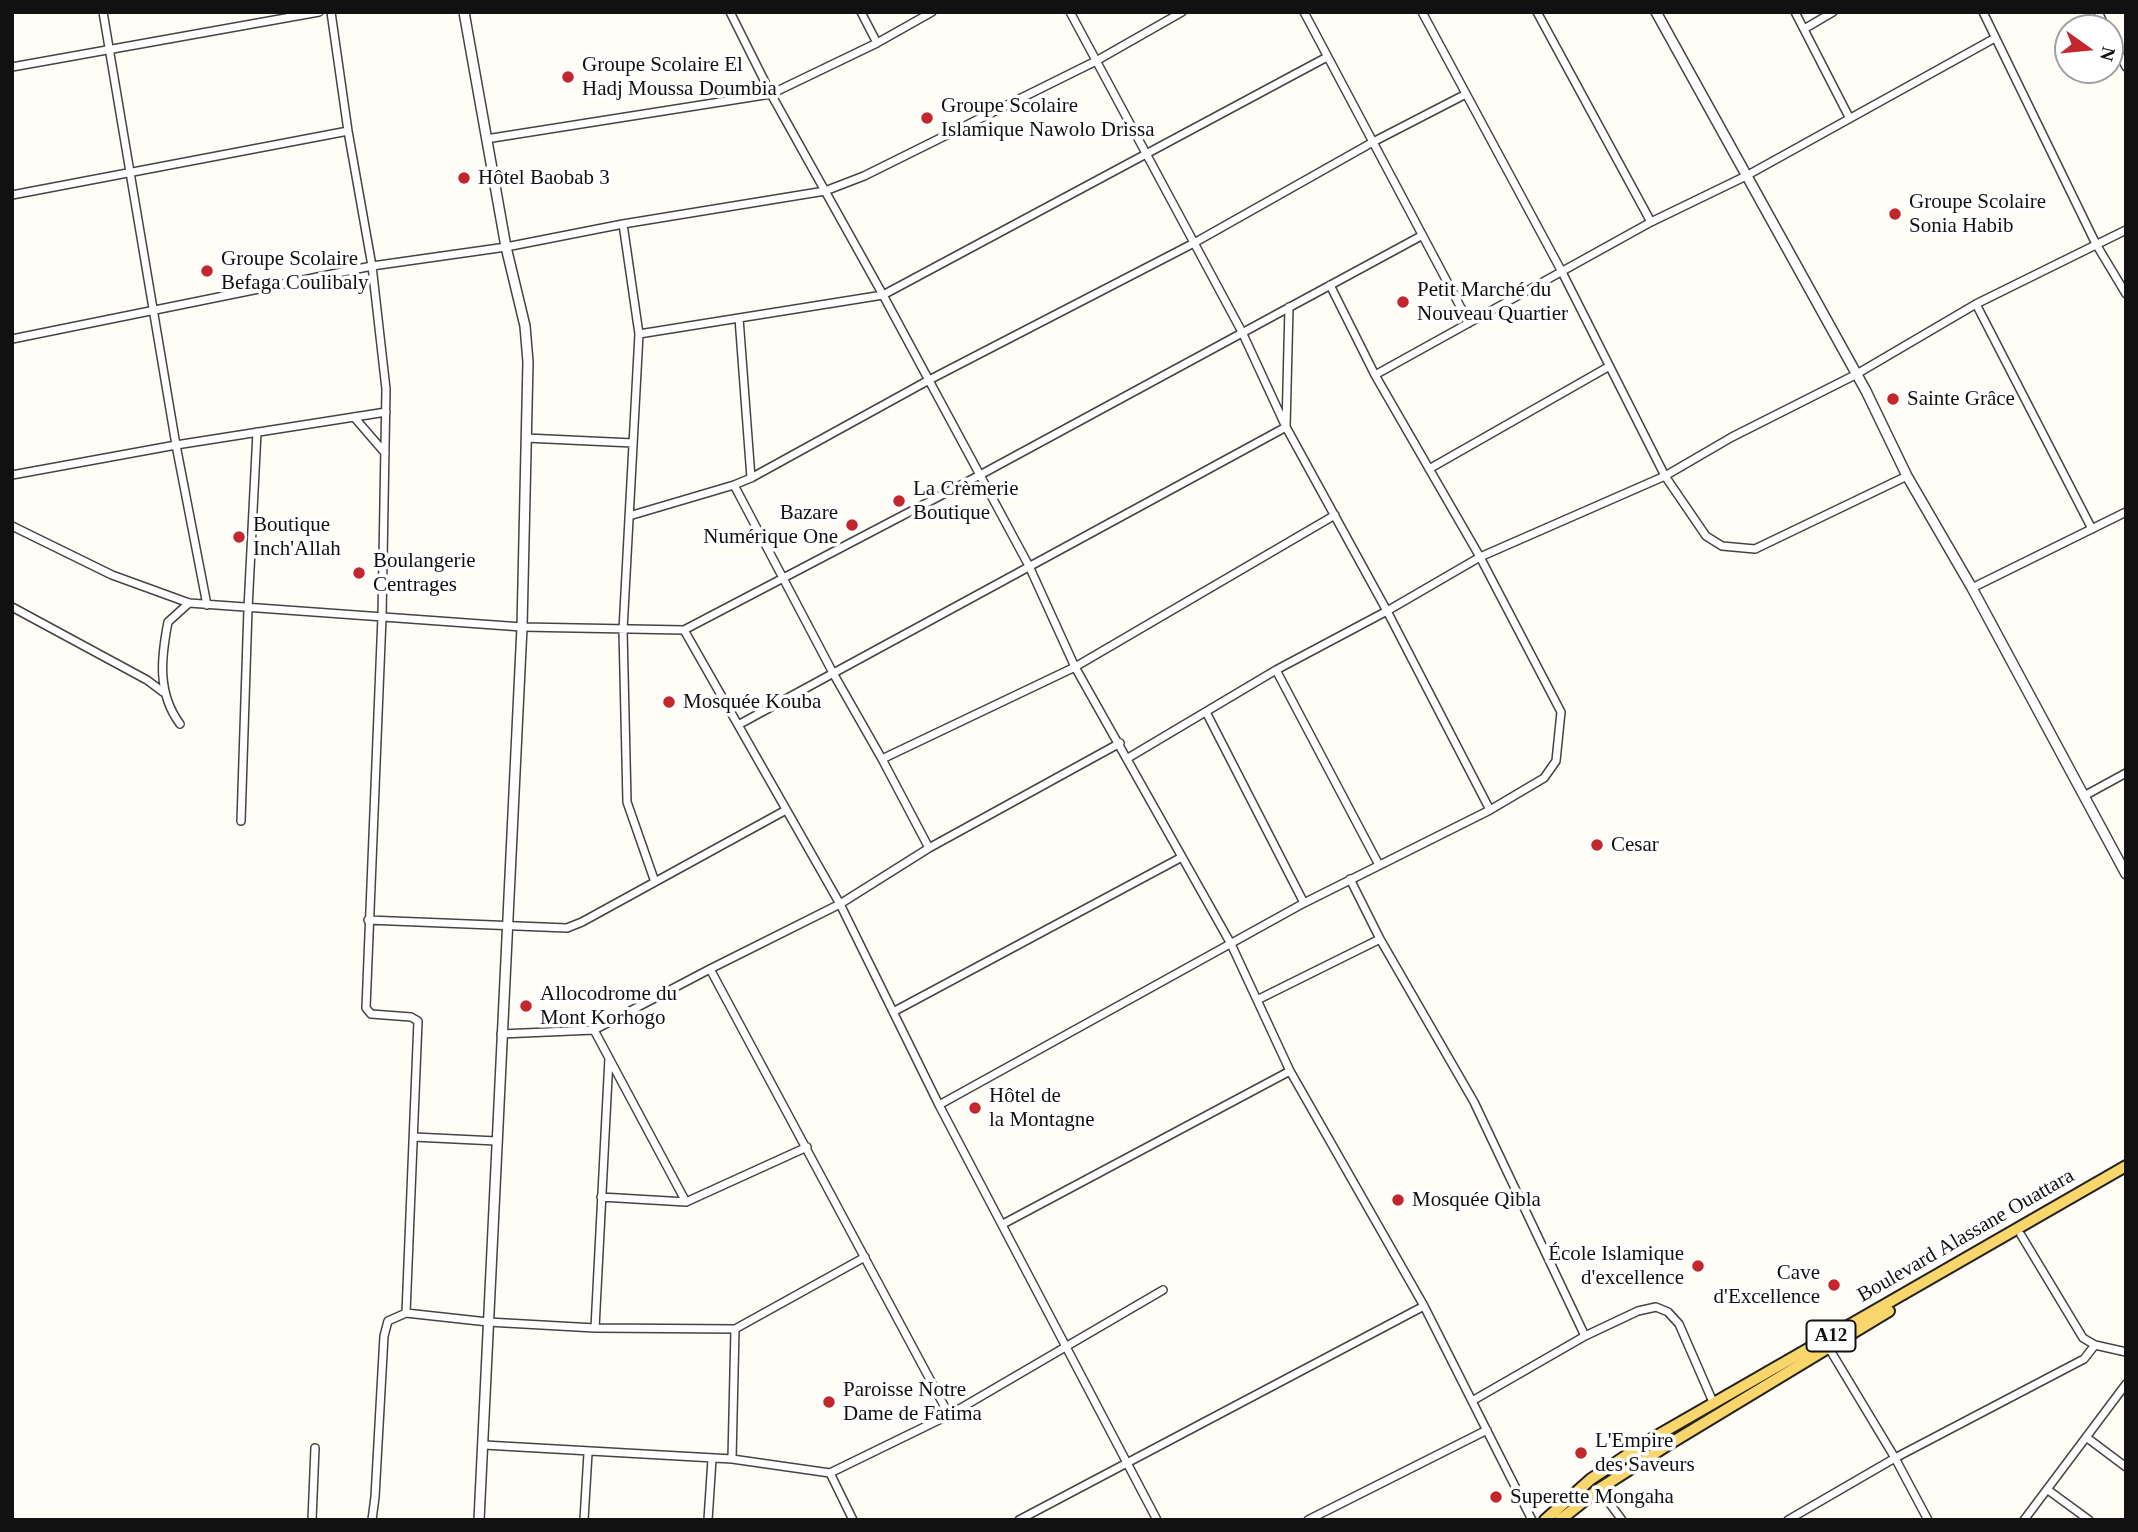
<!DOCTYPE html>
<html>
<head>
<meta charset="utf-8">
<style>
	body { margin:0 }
	#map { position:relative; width:2138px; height:1532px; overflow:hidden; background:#fffdf5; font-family:Georgia,serif }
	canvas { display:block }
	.frame { position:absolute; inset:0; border:14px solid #111; pointer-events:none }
	.north { position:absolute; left:2054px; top:14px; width:70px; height:70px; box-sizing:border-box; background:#fff; border:2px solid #a0a0a0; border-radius:50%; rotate:105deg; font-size:19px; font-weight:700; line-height:28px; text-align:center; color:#111 }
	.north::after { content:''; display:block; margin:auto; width:24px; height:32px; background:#c4262e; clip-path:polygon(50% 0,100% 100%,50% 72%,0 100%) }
</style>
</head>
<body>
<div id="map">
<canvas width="2138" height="1532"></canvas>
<div class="frame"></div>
<div class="north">N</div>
</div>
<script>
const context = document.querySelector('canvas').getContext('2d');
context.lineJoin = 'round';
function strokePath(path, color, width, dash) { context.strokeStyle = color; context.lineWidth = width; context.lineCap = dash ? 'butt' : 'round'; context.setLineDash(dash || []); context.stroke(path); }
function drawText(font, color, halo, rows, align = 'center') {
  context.font = font + ' Georgia,serif'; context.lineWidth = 7; context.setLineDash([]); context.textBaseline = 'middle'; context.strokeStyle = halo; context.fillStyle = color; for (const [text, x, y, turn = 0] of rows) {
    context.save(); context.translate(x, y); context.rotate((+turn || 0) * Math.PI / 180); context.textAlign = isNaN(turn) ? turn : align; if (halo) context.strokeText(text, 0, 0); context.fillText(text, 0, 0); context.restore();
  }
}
const minor = new Path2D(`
	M103,12L176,445L207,605
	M331,12L348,131L372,266L386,389L382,617L366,1008L371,1014L411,1017L418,1021L406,1313
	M730,12L771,94L883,295L1029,566L1075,667L1231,944L1290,1071L1424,1306L1532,1520
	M861,12L877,43
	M1070,12L1242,332L1286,427L1387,611L1490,810
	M1304,12L1469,323
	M1422,12L1562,272L1665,476L1706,536L1722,546L1755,549L1907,476
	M1537,12L1651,222
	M1795,12L1849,117
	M1983,12L2096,244L2126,294
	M2098,12L2106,28
	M1804,29L1833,12
	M2110,36L2126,67
	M12,67L319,12
	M486,139L771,94L877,43L932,12
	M12,195L348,131
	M623,224L639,334L623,630L627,802L655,882
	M1976,304L2092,529
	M739,318L751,478
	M639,334L883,295L1327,57
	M12,339L372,266L506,247L623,224L825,191L864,176L1096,61L1182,12
	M1375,375L1651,222L1746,176L1995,38
	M354,417L385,453
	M526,438L633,443
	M1429,469L1608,367
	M12,475L176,445L386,412
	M734,485L833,673L882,759L929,848
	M629,516L734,485L751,478L929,380L1194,243L1373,142L1466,94
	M12,526L112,575L189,603L522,627L684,630L980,475L1421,236
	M1972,588L2126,512
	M12,607L147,680L163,692
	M684,630L840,904L939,1105L1157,1520
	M1276,670L1379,865
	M1206,712L1304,903
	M180,724C157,693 161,658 168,622L189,603
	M738,725L1286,427L1289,307
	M1128,758L1276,670L1387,611L1480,557L1665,476L1732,437L1855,375L1976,304L2126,230
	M882,759L1075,667L1335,515
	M2084,796L2126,773
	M241,821L248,609L257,432
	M1350,879L1380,939L1474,1102L1585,1336
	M368,920L567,928L582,922L786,810
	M710,969L949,1415
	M1257,1000L1380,939
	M893,1012L1182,857
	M594,1030L686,1202
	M501,1034L594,1030L710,969L840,904L929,848L1120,743
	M939,1105L1304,903L1490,810L1544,778L1556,761L1561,712L1480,557L1375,375L1330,285
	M414,1137L496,1141
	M601,1197L686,1202L807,1147
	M1003,1224L1290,1071
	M2021,1235L2083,1338L2095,1345L2126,1352
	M595,1328L609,1058
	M1827,1345L1895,1458L1928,1520
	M1472,1401L1585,1336L1638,1311L1656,1307L1668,1312L1679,1324L1713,1402
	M2086,1437L2126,1467
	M484,1445L732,1459L830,1473L949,1415L1163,1290
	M732,1459L735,1329L865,1257
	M830,1473L853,1520
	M1599,1489L1622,1520
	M2048,1490L2089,1520
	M312,1520L315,1448
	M372,1520L375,1497L384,1336L388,1321L406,1313L488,1322L595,1328L735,1329
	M584,1520L588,1453
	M708,1520L712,1459
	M1019,1520L1424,1306
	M1308,1520L1487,1430
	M1788,1520L1895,1458L2084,1359L2095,1345
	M2024,1520L2126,1384`);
const tertiary = new Path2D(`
	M464,12L506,247L525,326L528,362L522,627L479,1520
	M1656,12L1866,391L1907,476L1972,588L2126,874`);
const primary = new Path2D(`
	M1545,1520L1591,1479L1653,1438L2126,1166
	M1560,1520L1599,1489L1666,1446L1889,1311`);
strokePath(minor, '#444', 10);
strokePath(tertiary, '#444', 12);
strokePath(primary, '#222', 14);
strokePath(minor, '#fff', 7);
strokePath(tertiary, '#fff', 9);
strokePath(primary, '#f9d66b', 10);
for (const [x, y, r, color] of [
	[568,77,7,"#c4262e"],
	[927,118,7,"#c4262e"],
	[464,178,7,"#c4262e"],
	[1895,214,7,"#c4262e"],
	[207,271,7,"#c4262e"],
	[1403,302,7,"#c4262e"],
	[1893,399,7,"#c4262e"],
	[899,501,7,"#c4262e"],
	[852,525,7,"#c4262e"],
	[239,537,7,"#c4262e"],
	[359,573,7,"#c4262e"],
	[669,702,7,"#c4262e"],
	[1597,845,7,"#c4262e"],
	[526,1006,7,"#c4262e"],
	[975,1108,7,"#c4262e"],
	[1398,1200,7,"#c4262e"],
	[1698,1266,7,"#c4262e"],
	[1834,1285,7,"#c4262e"],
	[829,1402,7,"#c4262e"],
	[1581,1453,7,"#c4262e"],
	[1496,1497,7,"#c4262e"]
]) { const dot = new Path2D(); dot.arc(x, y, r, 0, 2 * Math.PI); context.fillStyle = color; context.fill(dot); strokePath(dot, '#fff', 2.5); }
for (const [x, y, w] of [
	[1831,1336,49]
]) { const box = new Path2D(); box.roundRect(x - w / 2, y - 15.5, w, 31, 5); context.fillStyle = '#fff'; context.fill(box); strokePath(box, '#111', 2); }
drawText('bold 19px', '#111', null, [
	["A12",1831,1336]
]);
drawText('21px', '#111', '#fff', [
	["Groupe Scolaire El",582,65],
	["Hadj Moussa Doumbia",582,89],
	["Groupe Scolaire",941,106],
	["Islamique Nawolo Drissa",941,130],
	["Hôtel Baobab 3",478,178],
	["Groupe Scolaire",1909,202],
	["Sonia Habib",1909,226],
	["Groupe Scolaire",221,259],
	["Befaga Coulibaly",221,283],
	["Petit Marché du",1417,290],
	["Nouveau Quartier",1417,314],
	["Sainte Grâce",1907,399],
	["La Crèmerie",913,489],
	["Boutique",913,513],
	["Bazare",838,513,"right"],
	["Numérique One",838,537,"right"],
	["Boutique",253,525],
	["Inch'Allah",253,549],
	["Boulangerie",373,561],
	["Centrages",373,585],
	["Mosquée Kouba",683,702],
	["Cesar",1611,845],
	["Allocodrome du",540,994],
	["Mont Korhogo",540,1018],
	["Hôtel de",989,1096],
	["la Montagne",989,1120],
	["Mosquée Qibla",1412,1200],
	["École Islamique",1684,1254,"right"],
	["d'excellence",1684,1278,"right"],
	["Cave",1820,1273,"right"],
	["d'Excellence",1820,1297,"right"],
	["Paroisse Notre",843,1390],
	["Dame de Fatima",843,1414],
	["L'Empire",1595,1441],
	["des Saveurs",1595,1465],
	["Superette Mongaha",1510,1497]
], 'left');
drawText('21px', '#111', '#fff', [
	["Boulevard Alassane Ouattara",1966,1236,-30]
]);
</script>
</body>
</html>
